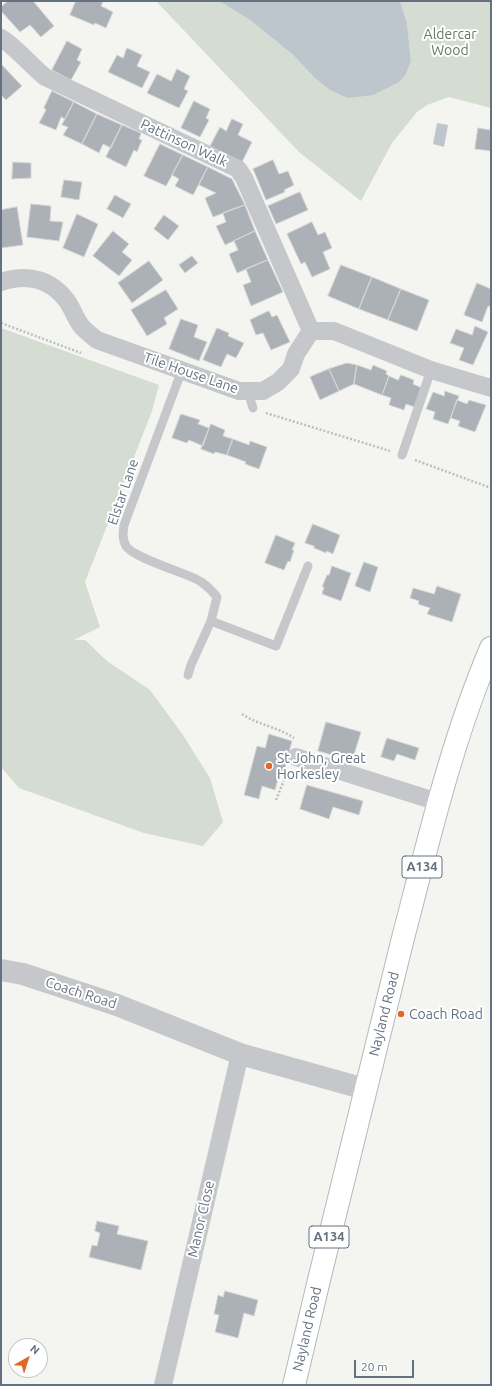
<!DOCTYPE html>
<html>
<head>
<meta charset="utf-8">
<style>
	body { margin:0 }
	#map { position:relative; width:492px; height:1386px; overflow:hidden; background:#f4f5f1; font-family:Ubuntu,sans-serif }
	canvas { display:block }
	.frame { position:absolute; inset:0; border:2px solid #647181; pointer-events:none }
	.north { position:absolute; left:8px; top:1338px; width:40px; height:40px; box-sizing:border-box; background:#fff; border:1px solid #c1c6cd; border-radius:50%; rotate:39deg; font-size:11px; font-weight:700; line-height:16px; text-align:center; color:#647181 }
	.north::after { content:''; display:block; margin:auto; width:14px; height:18px; background:#de6927; clip-path:polygon(50% 0,100% 100%,50% 72%,0 100%) }
	.scale { position:absolute; left:354px; top:1360px; width:60px; height:18px; box-sizing:border-box; border:2px solid #647181; border-top:0; padding-left:5px; font-size:12px; line-height:14px; white-space:nowrap; color:#647181; -webkit-text-stroke:3px #fff; paint-order:stroke }
</style>
</head>
<body>
<div id="map">
<canvas width="492" height="1386"></canvas>
<div class="frame"></div>
<div class="north">N</div>
<div class="scale">20 m</div>
</div>
<script>
const context = document.querySelector('canvas').getContext('2d');
context.lineJoin = 'round';
function paint(path, color) { context.fillStyle = color; context.fill(path, 'evenodd'); }
function strokePath(path, color, width, dash) { context.strokeStyle = color; context.lineWidth = width; context.lineCap = dash ? 'butt' : 'round'; context.setLineDash(dash || []); context.stroke(path); }
function drawText(font, color, halo, rows, align = 'center') {
  context.font = font + ' Ubuntu,sans-serif'; context.lineWidth = 4; context.setLineDash([]); context.textBaseline = 'middle'; context.strokeStyle = halo; context.fillStyle = color; for (const [text, x, y, turn = 0] of rows) {
    context.save(); context.translate(x, y); context.rotate((+turn || 0) * Math.PI / 180); context.textAlign = isNaN(turn) ? turn : align; if (halo) context.strokeText(text, 0, 0); context.fillText(text, 0, 0); context.restore();
  }
}
paint(new Path2D(`
	M156,1H219L250,20L292,54L313,76L406,74L411,61L407,23L400,1H491V108L449,97L427,105L417,112L392,143L361,201L299,152Z
	M1,328L159,385L152,411L85,582L100,627L74,640H85L107,661L150,690L183,735L210,778L223,822L203,846L144,833L19,788L1,767Z`), '#d5dcd2');
paint(new Path2D(`
	M219,1H400L407,23L411,61L406,74L399,82L373,95L348,98L330,90L313,76L292,54L250,20Z
	M437,123L448,125L444,147L433,144Z`), '#bdc6cc');
const building = new Path2D(`
	M8,1H33L54,26L41,37L30,25L20,32L1,11V7Z
	M76,1H103L101,6L113,12L106,28L95,23L94,25L70,15Z
	M67,41L82,49L77,60L81,62L71,80L52,70Z
	M127,48L142,55L137,66L150,72L142,88L108,72L117,55L123,58Z
	M1,64L22,86L6,100L1,95Z
	M177,69L190,76L184,89L188,91L179,108L147,93L157,74L171,81Z
	M52,91L74,102L65,119L61,117L56,130L39,123L46,110L44,108Z
	M194,101L210,109L206,118L209,120L200,137L181,128Z
	M74,102L97,114L82,144L63,135L68,127L62,125Z
	M97,114L122,125L111,148L103,144L99,153L82,144Z
	M232,119L243,124L238,135L252,142L242,162L210,146L220,127L226,131Z
	M122,125L141,133L139,139L142,140L137,152L134,150L126,167L106,157Z
	M478,128L491,130V151L475,149Z
	M160,144L183,155L166,186L144,176Z
	M183,155L208,167L193,195L175,186L179,179L172,175Z
	M273,160L279,174L288,171L294,185L284,190L285,192L266,200L253,169Z
	M13,162L31,163V178L12,179Z
	M208,167L232,179L245,205L213,217L205,198L216,193L199,185Z
	M64,180L82,182L79,200L61,197Z
	M300,192L308,210L276,224L268,206Z
	M115,195L131,204L123,218L107,209Z
	M31,204L51,206L50,221L63,222L59,241L27,237Z
	M245,205L255,231L225,245L216,226L226,222L223,213Z
	M17,207L23,245L1,248V210Z
	M77,214L98,224L84,257L63,248Z
	M164,215L179,226L168,240L154,229Z
	M312,222L318,235L325,232L332,248L323,252L330,269L312,277L305,262L301,264L287,234Z
	M113,231L129,244L122,252L132,260L119,276L93,256Z
	M255,231L268,260L237,273L229,254L238,250L234,241Z
	M192,256L198,263L185,273L179,265Z
	M268,260L283,292L251,306L243,285L251,282L246,269Z
	M149,261L163,280L132,303L118,283Z
	M341,265L372,277L359,309L328,296Z
	M372,277L401,289L388,320L359,309Z
	M477,283L491,289V307L488,306L482,322L464,315Z
	M401,289L429,300L417,331L388,320Z
	M166,290L178,309L164,318L167,324L147,336L131,310Z
	M269,311L272,317L277,315L290,342L271,350L263,333L256,335L250,320Z
	M181,319L198,325L194,337L207,342L199,361L169,349Z
	M475,326L488,332L473,365L459,360L464,348L450,343L456,329L472,335Z
	M217,328L229,333L228,336L244,343L236,358L227,354L221,367L203,360Z
	M347,363L357,365L354,384L339,391L329,369Z
	M357,365L371,370L373,365L387,371L386,374L389,376L382,395L354,384Z
	M329,369L339,391L320,400L310,377Z
	M401,375L414,380L413,384L422,388L414,407L406,404L404,410L389,405L391,398L382,395L389,376L398,380Z
	M445,391L459,396L448,424L433,419L435,412L426,409L433,392L444,396Z
	M457,400L467,404L469,400L486,405L475,432L458,426L460,421L451,418Z
	M181,414L200,420L198,424L209,428L203,446L189,440L187,443L172,438Z
	M211,424L225,430L223,436L233,439L227,455L215,452L214,454L201,449Z
	M233,439L249,445L250,441L267,447L259,469L245,464L246,462L227,455Z
	M313,524L340,535L333,554L327,551L326,553L314,548V546L305,543Z
	M276,535L295,543L292,550H294L290,562L288,561L284,570L265,563Z
	M364,562L378,567L370,592L355,586Z
	M332,566L351,573L341,601L322,594L324,587H322L327,575H329Z
	M437,586L461,594L452,622L427,614L430,608L418,604L419,601L410,598L413,588L434,594Z
	M326,722L361,732L353,758L332,752V755L318,751Z
	M269,734L292,741L288,756L289,761L287,760L284,773L280,772L275,790L262,786L259,799L244,795L257,746L265,748Z
	M387,738L419,748L415,760L397,754L394,761L381,757Z
	M307,785L363,801L359,815L333,807L329,819L300,809Z
	M97,1221L119,1226L117,1234L148,1241L141,1270L89,1257L92,1245L97,1246L100,1233L95,1231Z
	M225,1291L258,1300L254,1316L244,1313L238,1338L215,1332L219,1315L214,1314L218,1295L223,1297Z`);
paint(building, '#abb1b7');
strokePath(building, '#d6d6d4', 1);
const primary = new Path2D(`
	M294,1385C329,1237 365,1089 402,942C428,843 451,742 491,648`);
strokePath(primary, '#b5b8bc', 24);
strokePath(new Path2D(`
	M1,323L81,353
	M266,413L390,451
	M415,460L491,488
	M242,714C258,725 278,727 294,738
	M276,800L287,773`), '#bcbec0', 2.5, [2, 2]);
strokePath(new Path2D(`
	M182,370L124,525C123,533 122,539 126,546C132,557 182,572 196,579C205,583 211,590 217,597L211,621L191,665L188,675
	M248,392L253,408
	M402,455L431,370
	M211,621L276,646L308,566`), '#c5c7cb', 9);
strokePath(new Path2D(`
	M1,38C17,48 30,65 45,77L238,169L244,178L311,331
	M1,282C27,273 51,279 67,301C73,309 76,321 83,328C87,332 92,336 97,340L239,391H263L278,382L291,369L296,354L311,331H334L431,370L491,388
	M296,757L438,802
	M163,1385L240,1054`), '#c5c7cb', 18);
strokePath(new Path2D(`
	M1,970L23,974L117,1005L240,1054L365,1089`), '#c5c7cb', 22);
strokePath(primary, '#fff', 22);
for (const [x, y, r, color] of [
	[269,766,4,"#de6927"],
	[401,1014,4,"#de6927"]
]) { const dot = new Path2D(); dot.arc(x, y, r, 0, 2 * Math.PI); context.fillStyle = color; context.fill(dot); strokePath(dot, '#fff', 1.5); }
for (const [x, y, w] of [
	[422,867,40],
	[329,1237,40]
]) { const box = new Path2D(); box.roundRect(x - w / 2, y - 11, w, 22, 3); context.fillStyle = '#fff'; context.fill(box); strokePath(box, '#647181', 1); }
drawText('bold 13px', '#647181', null, [
	["A134",422,867],
	["A134",329,1237]
]);
drawText('14px', '#657963', '#fff', [
	["Aldercar",450,34],
	["Wood",450,50]
]);
drawText('14px', '#647181', '#fff', [
	["Pattinson Walk",184,143,25],
	["Tile House Lane",191,373,19],
	["Elstar Lane",123,492,-71],
	["Coach Road",81,993,18],
	["Nayland Road",384,1014,-76],
	["Manor Close",201,1219,-77],
	["Nayland Road",307,1329,-77]
]);
drawText('14px', '#647181', '#fff', [
	["St John, Great",277,758],
	["Horkesley",277,774],
	["Coach Road",409,1014]
], 'left');
</script>
</body>
</html>
